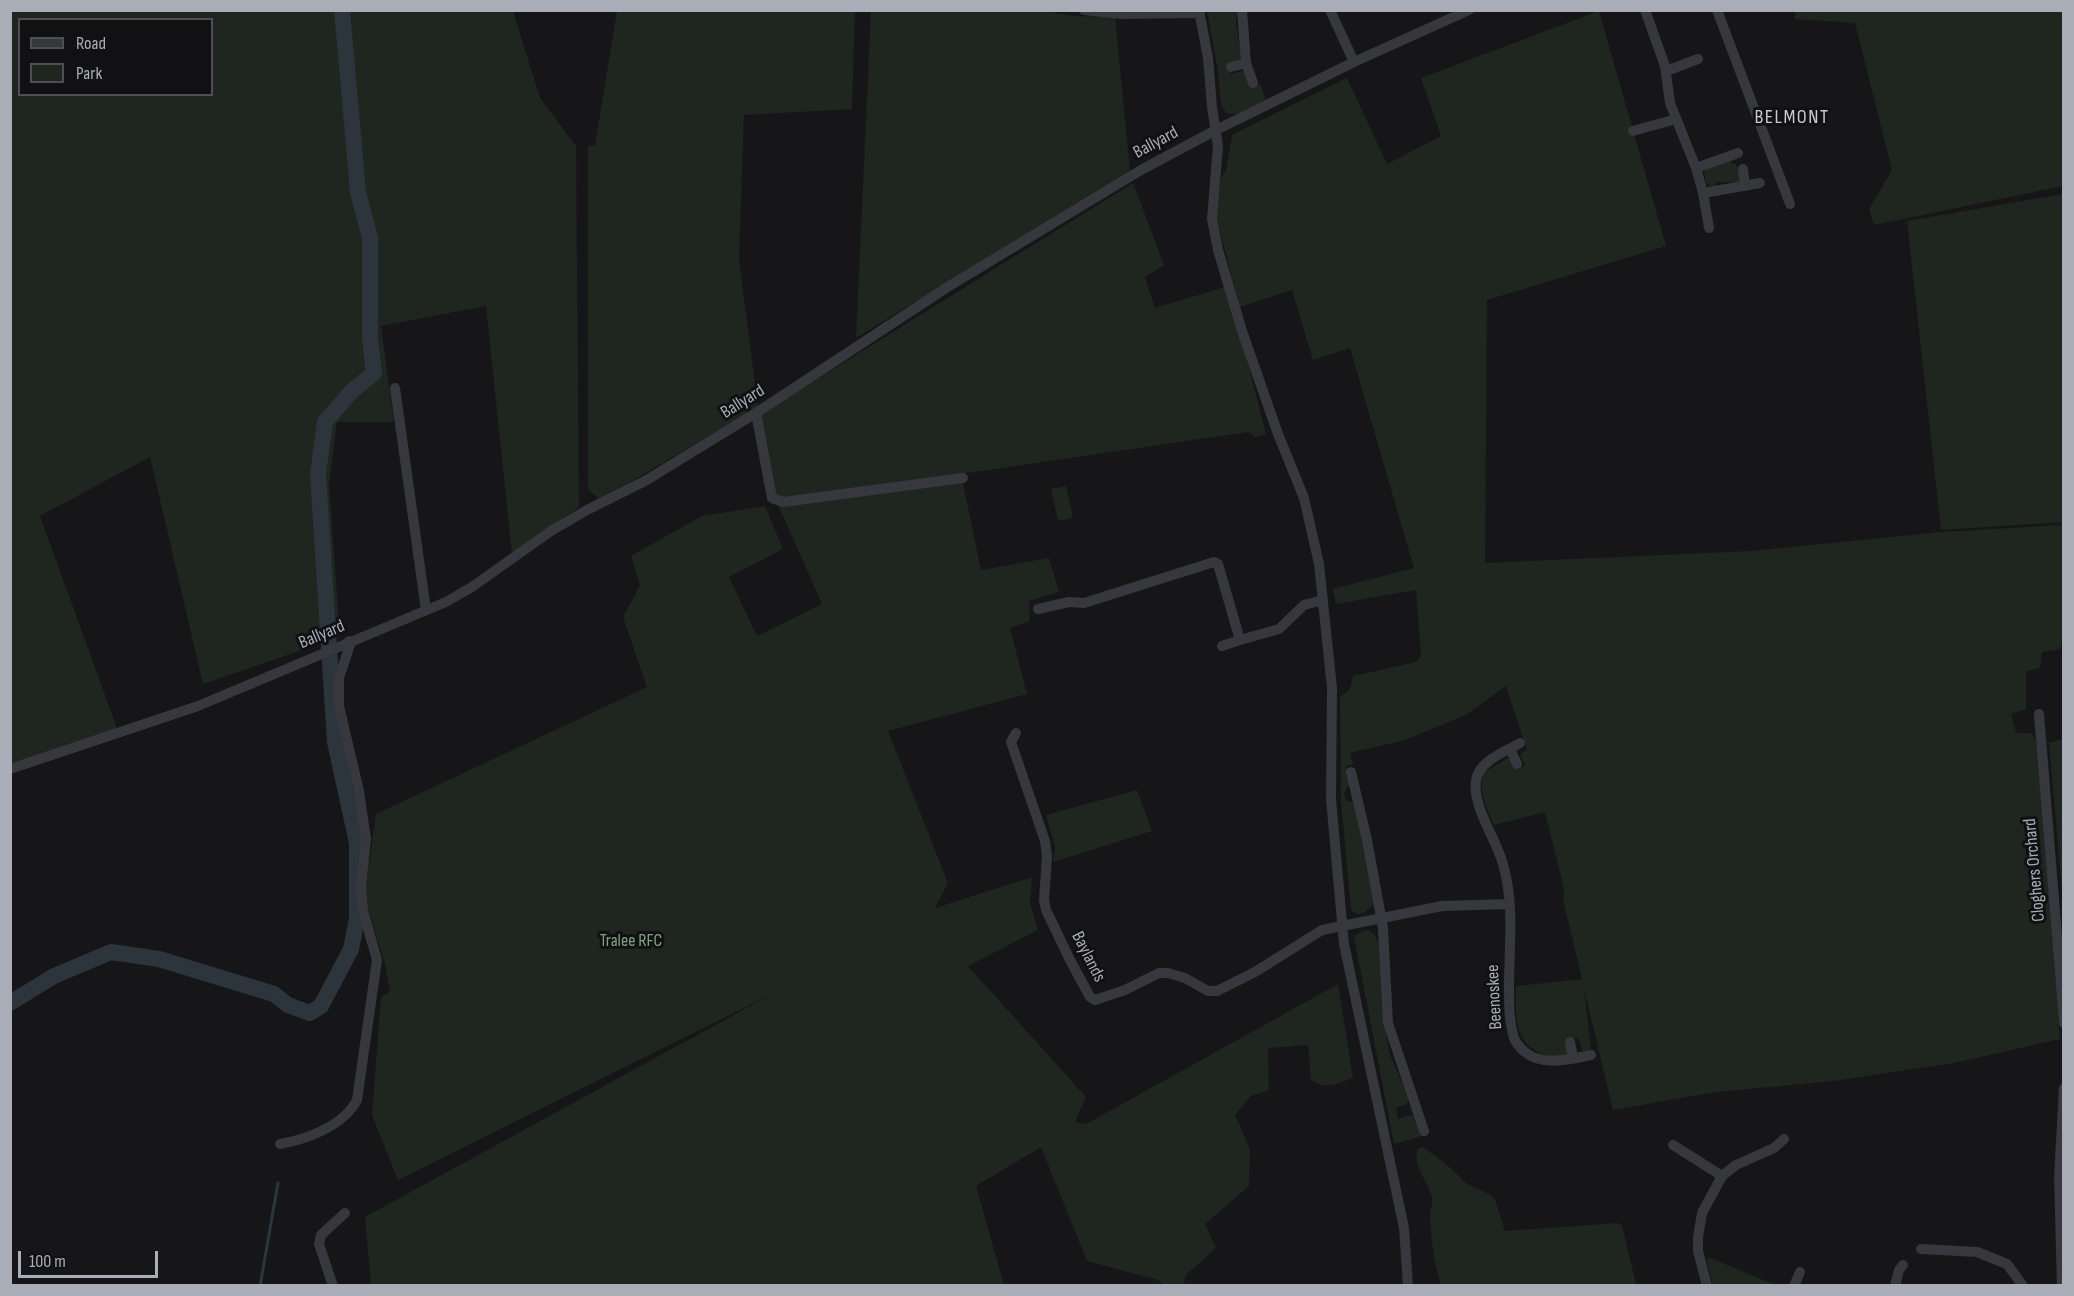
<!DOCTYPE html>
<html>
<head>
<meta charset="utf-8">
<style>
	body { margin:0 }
	#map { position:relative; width:2074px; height:1296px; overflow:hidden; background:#161618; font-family:"Sofia Sans Condensed",sans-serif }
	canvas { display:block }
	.frame { position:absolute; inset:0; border:12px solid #a8adb8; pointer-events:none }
	.legend { position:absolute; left:18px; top:18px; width:195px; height:78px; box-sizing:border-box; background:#111113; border:2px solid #4d4f55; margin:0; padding:8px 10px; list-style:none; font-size:18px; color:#a8adb8 }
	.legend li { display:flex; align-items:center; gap:12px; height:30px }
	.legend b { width:30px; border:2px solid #4d4f55 }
	.scale { position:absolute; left:18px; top:1251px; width:140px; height:27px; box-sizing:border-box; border:3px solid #a8adb8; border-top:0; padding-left:8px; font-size:18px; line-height:21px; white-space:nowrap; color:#a8adb8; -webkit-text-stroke:4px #111113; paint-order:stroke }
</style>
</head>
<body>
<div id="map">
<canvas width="2074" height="1296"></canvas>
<div class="frame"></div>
<ul class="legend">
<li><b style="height:8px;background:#37383d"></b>Road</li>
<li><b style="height:16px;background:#1e261f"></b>Park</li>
</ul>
<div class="scale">100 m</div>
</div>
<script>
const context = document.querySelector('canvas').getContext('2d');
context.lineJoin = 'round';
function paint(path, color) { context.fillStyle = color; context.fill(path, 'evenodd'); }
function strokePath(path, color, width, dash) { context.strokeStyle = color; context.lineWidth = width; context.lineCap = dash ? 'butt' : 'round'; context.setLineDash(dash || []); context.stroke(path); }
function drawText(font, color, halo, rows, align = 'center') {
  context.font = font + ' "Sofia Sans Condensed",sans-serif'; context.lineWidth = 6; context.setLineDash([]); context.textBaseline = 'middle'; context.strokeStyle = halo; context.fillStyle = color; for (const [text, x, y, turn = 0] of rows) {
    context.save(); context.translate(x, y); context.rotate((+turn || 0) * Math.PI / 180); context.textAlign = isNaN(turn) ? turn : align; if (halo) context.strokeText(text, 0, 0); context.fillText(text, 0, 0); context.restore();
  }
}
paint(new Path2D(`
	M1037,10L1075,16L1115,17L1130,171L856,338L871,11Z
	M1796,10H1894L1895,13L1906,10L2063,11V186L1874,225L1869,209L1892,170L1855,23L1794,19Z
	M10,11H513L540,98L576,146L579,507L512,554L486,306L381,326L394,422H337L329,485L340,637L203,684L150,457L40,516L117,728L91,743L11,763ZM20,20H212V94H20Z
	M617,11H855L852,109L744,115L739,259L758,407L600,500L588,489V146L595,145Z
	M1207,11H1237L1236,23L1241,56L1239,60L1228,66L1231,74L1242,71L1245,72L1253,88L1260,84L1266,100L1237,114L1226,113L1221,104L1218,71Z
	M1599,11L1666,246L1487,300L1485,563L1751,551L1941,532L2063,525L2064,632L2060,649L2042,652L2040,668L2026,671V709L2011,714L2016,733H2031L2037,741L2060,1039L1954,1063L1833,1081L1716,1092L1613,1110L1584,988L1591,1050L1583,1051L1578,1038L1567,1039L1569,1055C1562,1056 1552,1058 1545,1055C1512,1044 1516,1015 1516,986L1582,979L1563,899L1564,889L1545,812L1494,825C1487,809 1478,790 1483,773L1506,759H1512L1517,769L1525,766L1520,754L1527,750L1506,686L1466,715L1405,740L1350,753L1353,764L1346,766L1350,784L1344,793L1346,801L1352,802L1356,809L1374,903L1365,912L1357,914L1351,910L1341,801L1340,697L1350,689L1353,676L1416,662L1421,656L1416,590L1336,604L1333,589L1414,568L1350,348L1313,360L1292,290L1240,307L1216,217L1221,178L1226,171L1232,135L1347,78L1387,164L1441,136L1421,78Z
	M1731,160L1732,164L1735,163L1738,168H1741L1740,182H1717L1714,187L1706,184L1704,171L1707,168Z
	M1133,183L1164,265L1145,277L1155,308L1228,286L1266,434L1255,437L1248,432L961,474L981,570L1049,558L1059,592L1029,601L1030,621L1010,628L1027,694L888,731L948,883L935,908L1032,877L1030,903L1038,930L968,966L1086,1097L1075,1122L1086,1124L1338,984L1353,1078C1335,1084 1328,1090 1311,1080L1308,1045L1268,1048L1269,1090L1251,1096L1235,1115L1250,1149L1249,1186L1205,1224L1216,1248L1185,1276L1184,1285H1164L1158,1280L1087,1261L1041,1147L976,1186L1004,1285H371L365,1217L772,994L398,1180L372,1115L381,997L390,992L385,964L364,898L376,814L647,687L623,617L640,585L631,556L702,516L765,506L783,549L729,577L757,636L822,604L775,498L756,417Z
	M2063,194V522L1941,530L1907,221Z
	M1066,486L1073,518L1058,521L1051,489Z
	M2063,739H2064L2063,901L2049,743Z
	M1137,790L1152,831L1053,862L1055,847L1046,815Z
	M1362,931L1367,930L1374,934L1381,948L1386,1034L1390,1055L1409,1099L1407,1104L1396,1108L1398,1119L1411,1115L1414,1117L1422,1136L1394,1144L1354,937Z
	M1423,1147L1447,1165L1467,1184L1491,1195L1495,1199L1505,1231L1618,1223L1622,1225L1636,1285H1441C1434,1261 1431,1241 1430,1216C1430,1210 1433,1204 1432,1198C1429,1182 1411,1165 1418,1149Z
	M1708,1257L1773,1284L1779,1285H1713L1707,1262Z`), '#1e261f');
strokePath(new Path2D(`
	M260,1286L278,1183`), '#2c353c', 3);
strokePath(new Path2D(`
	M10,1003L54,976L111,952L159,959L274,994L288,1005L310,1013L321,1006L351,949L357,919V843L335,742L318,474L325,422L352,391L374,373L370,338V238L358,192L342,10`), '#2c353c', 16);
strokePath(new Path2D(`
	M1084,10L1121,14L1199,13
	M1199,10L1208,58L1212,107L1218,146L1212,219L1218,250L1242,331L1278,434L1304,498L1319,564L1332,688L1331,799L1344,944L1404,1228L1408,1286
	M1242,10L1246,63L1253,83
	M1330,10L1354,62
	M1645,10L1665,66L1670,103L1696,168L1703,193L1709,228
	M1717,10L1790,204
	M1231,67L1246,63
	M1666,71L1698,59
	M1633,131L1676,119
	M1696,168L1738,153
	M1743,169L1745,186
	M1703,193L1760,183
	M395,388L426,610
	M756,413L772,498L783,502L963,478
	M1038,609L1069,602L1084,603L1214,562L1218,564L1240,640L1279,629L1304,605L1323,600
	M1222,646L1240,640
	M2039,714L2064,1023
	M1016,733L1011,742L1045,841L1047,856L1044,900L1046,910L1070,960L1090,997L1095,1000L1125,990L1159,973H1168L1185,978L1208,991H1217L1255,972L1322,930L1442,906L1509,904
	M1520,743C1505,752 1479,761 1476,780C1472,806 1495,837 1502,861C1515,901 1509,947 1509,988C1509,1004 1509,1022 1514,1038C1515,1042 1521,1049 1525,1052C1543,1067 1570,1059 1591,1055
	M1510,749L1517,764
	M10,769L198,706L446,602L472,587L551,531L587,510L645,481L756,413L946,288L1141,170L1216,130L1354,62L1469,10
	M1351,772L1367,840L1383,928L1388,1023L1424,1131
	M1570,1042L1573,1058
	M280,1144C308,1139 343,1126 357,1100L377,960L363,911L361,887L366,839L359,791L339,706V678L350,645L349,641
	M1673,1145L1722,1176
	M1921,1249L1977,1252L2007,1264L2023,1286
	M333,1286L319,1244L321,1235L345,1213
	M1707,1286L1698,1251V1237L1702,1213L1722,1176L1736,1165L1774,1148L1784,1139
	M1794,1286L1800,1272
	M1895,1286L1899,1270L1903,1265
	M2062,1286L2059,1177L2064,1088`), '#37383d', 10);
drawText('18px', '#a8adb8', '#111113', [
	["Ballyard",1156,143,-28],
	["Ballyard",743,402,-32],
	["Ballyard",322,635,-23],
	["Cloghers Orchard",2035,870,-95],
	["Baylands",1088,957,63],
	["Beenoskee",1495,997,-93]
]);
drawText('18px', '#7fa381', '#111113', [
	["Tralee RFC",631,941]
]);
context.letterSpacing = '1.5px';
drawText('20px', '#c9ccd4', '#111113', [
	["BELMONT",1792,118]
]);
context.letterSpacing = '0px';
</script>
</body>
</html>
